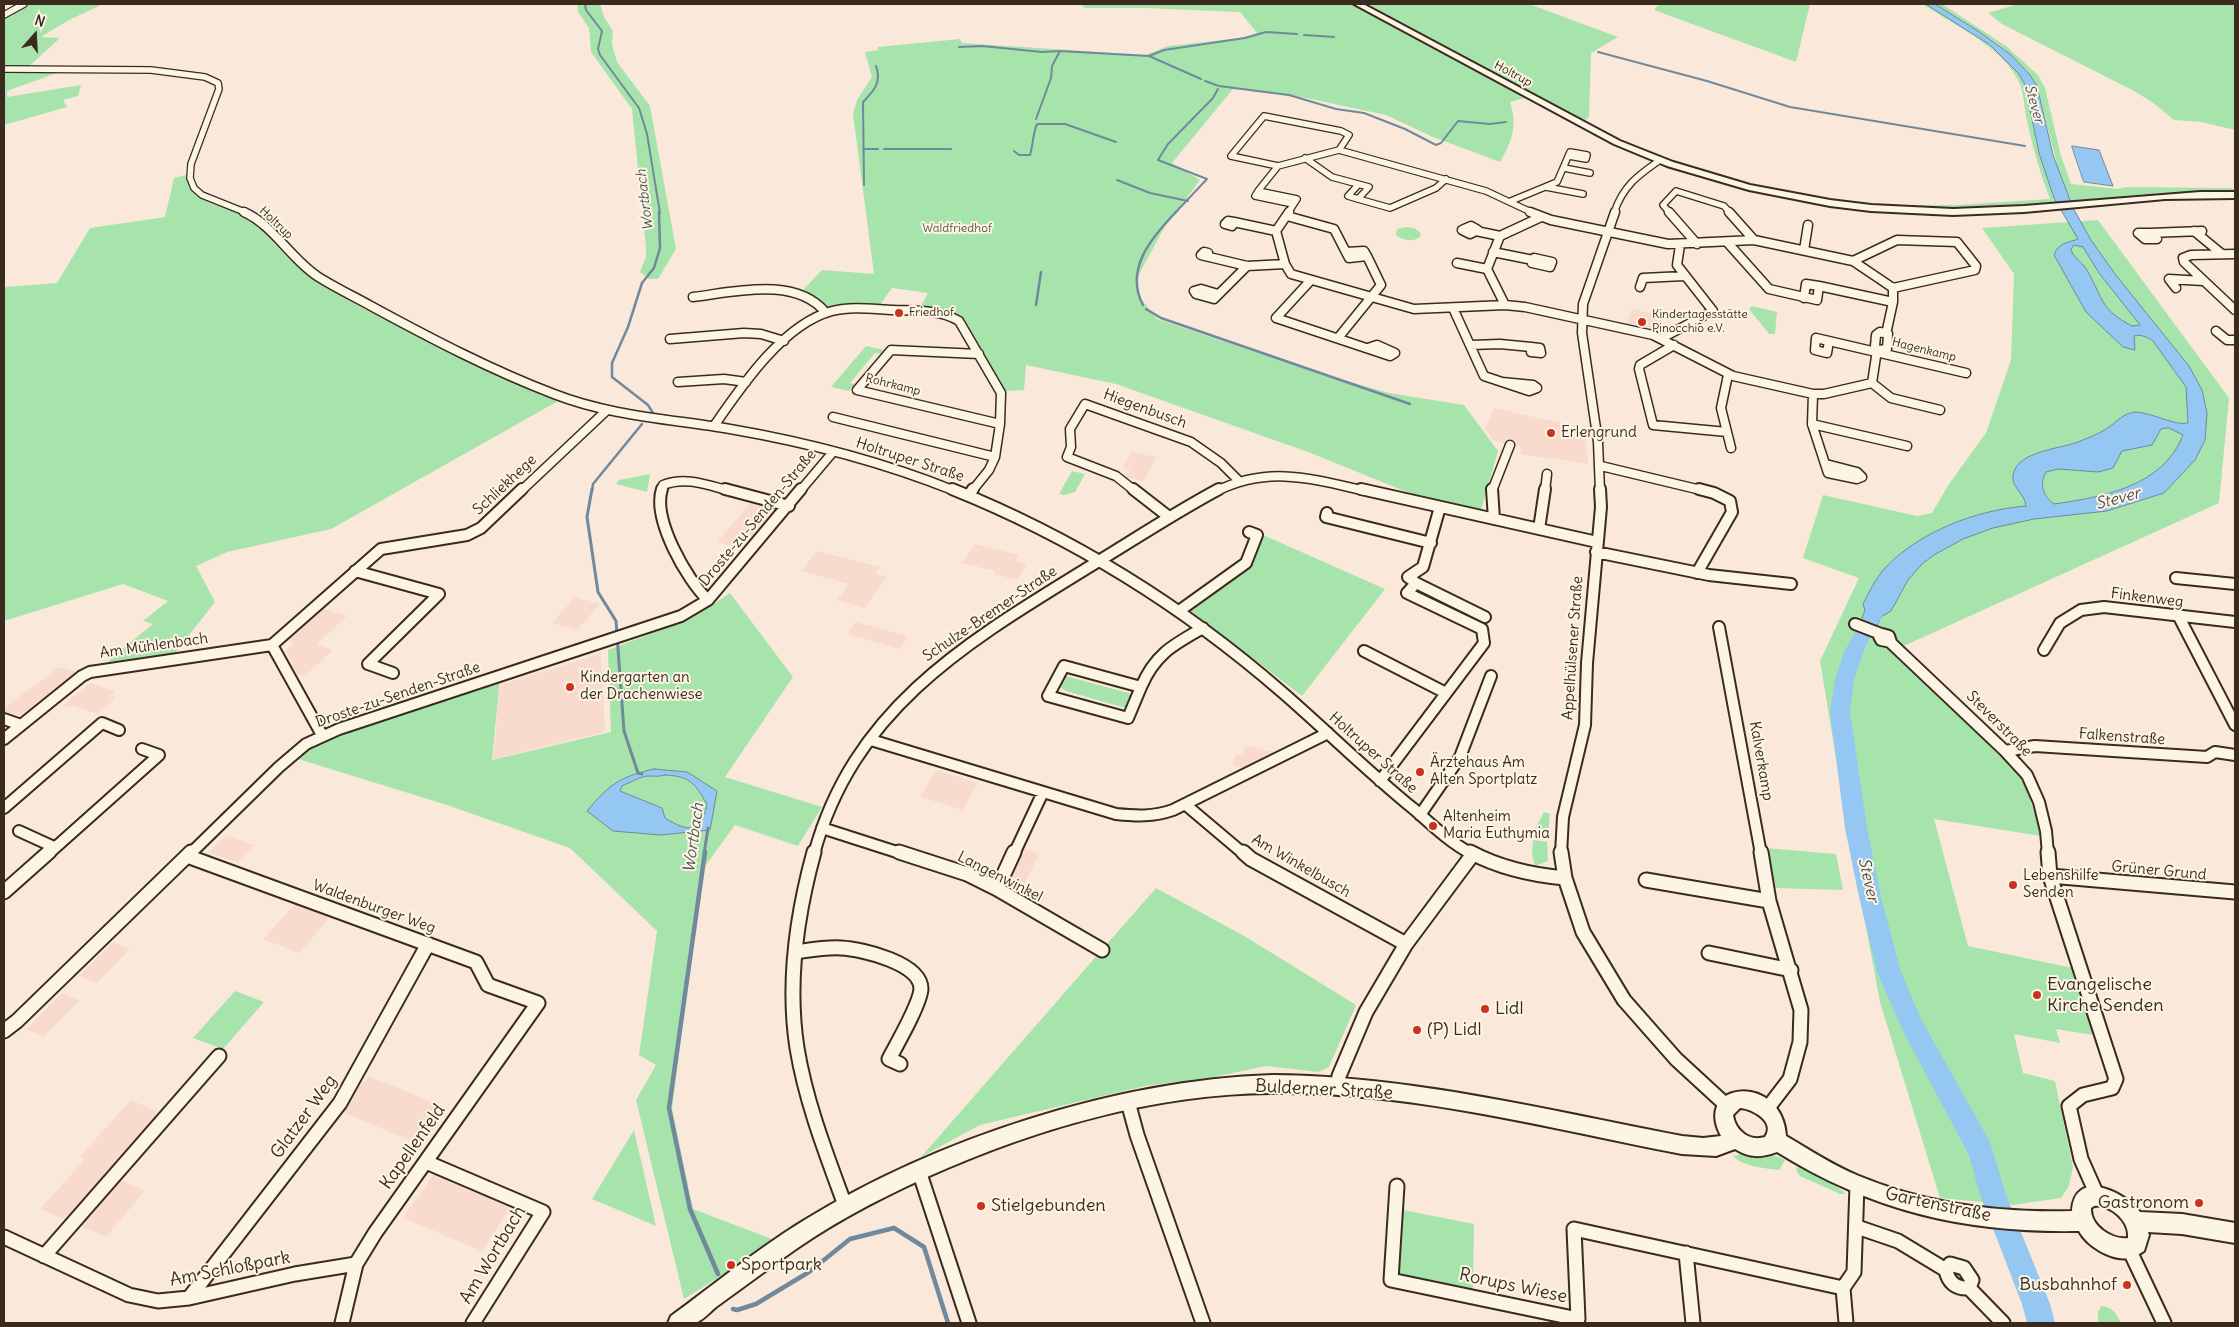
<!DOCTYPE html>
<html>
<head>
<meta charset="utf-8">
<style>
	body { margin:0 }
	#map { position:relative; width:2239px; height:1327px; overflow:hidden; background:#fae9da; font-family:Delius,sans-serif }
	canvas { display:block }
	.frame { position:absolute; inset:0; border:5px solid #3b2a1e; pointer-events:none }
	.north { position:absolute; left:10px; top:10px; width:50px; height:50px; -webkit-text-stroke:4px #fcf5e5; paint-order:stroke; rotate:19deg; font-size:14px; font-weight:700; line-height:20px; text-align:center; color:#3b2a1e }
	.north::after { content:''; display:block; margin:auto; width:18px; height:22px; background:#3b2a1e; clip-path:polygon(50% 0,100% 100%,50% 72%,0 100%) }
</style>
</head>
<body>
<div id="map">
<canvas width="2239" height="1327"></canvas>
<div class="frame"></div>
<div class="north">N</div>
</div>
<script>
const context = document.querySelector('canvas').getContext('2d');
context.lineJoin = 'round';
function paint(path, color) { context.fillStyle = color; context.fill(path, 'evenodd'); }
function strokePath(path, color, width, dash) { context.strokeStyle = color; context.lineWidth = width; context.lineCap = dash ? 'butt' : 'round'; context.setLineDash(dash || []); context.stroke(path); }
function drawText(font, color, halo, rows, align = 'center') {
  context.font = font + ' Delius,sans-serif'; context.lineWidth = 4; context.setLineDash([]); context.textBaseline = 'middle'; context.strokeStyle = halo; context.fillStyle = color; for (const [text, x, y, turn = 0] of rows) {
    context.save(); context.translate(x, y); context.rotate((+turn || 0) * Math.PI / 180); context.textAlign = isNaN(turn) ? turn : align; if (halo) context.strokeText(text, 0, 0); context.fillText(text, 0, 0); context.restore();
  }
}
paint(new Path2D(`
	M1632,309L1654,314L1662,334L1627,325Z
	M1494,408L1584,428L1588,464L1520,454L1522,447L1494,441L1485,429Z
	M1132,452L1156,457L1144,481L1126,477L1130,469L1123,468Z
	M752,501L776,508L742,549L717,542Z
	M975,544L1019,555L1016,561L1027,564L1017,580L994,574L995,571L962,563Z
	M817,551L880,567L875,574L887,577L865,608L837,600L849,584L801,571Z
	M575,597L600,604L577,630L552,623Z
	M323,609L347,616L317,644L333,650L305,676L297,674L285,651L294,643L287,640Z
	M855,622L908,636L900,649L847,634Z
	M601,653L605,730L601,733L493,759L500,685Z
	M59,667L77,672L27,713L14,716L4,713V708Z
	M90,683L115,691L110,696L116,698L98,714L72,706L69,708L62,706Z
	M1246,745L1278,753L1246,769L1232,765L1236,754L1242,755Z
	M936,770L978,783L963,810L920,797Z
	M226,835L254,845L237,862L209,853Z
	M1020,848L1039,854L1024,885L1005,879Z
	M298,901L333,914L299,953L263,939Z
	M113,942L130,949L97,983L79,976Z
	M62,993L80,1000L44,1037L26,1029Z
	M368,1076L448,1108L421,1145L340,1111Z
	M131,1100L156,1111V1117L106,1173L145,1191L106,1237L40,1209L85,1159L80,1156Z
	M434,1174L512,1205L482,1251L403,1218Z`), '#f8dbcc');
paint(new Path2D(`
	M26,4H103L69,20L41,37L60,38L27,68H4V16Z
	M577,4H600L604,17L613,31L612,44L617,62L650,106L676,249L658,279H649L640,272L646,257V248L632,109L591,52L589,28L578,12Z
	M1094,4H1351L1525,98L1510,102C1518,126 1512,141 1500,162L1433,137L1386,115L1306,98L1233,89L1172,163L1200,180L1164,228L1137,278L1138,295L1157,319L1315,372L1389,393L1464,405L1498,451L1480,514L1407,492L1308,452L1116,384L1026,365L1024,390L1006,391L965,321L951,312L919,310L928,293L892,288L879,306H843L826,309L814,296L801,292L822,270L874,274L853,114L857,100L872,77L865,52L878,50V47L960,39L962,43L1145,55L1168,46L1241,38L1257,33L1240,12L1145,8H1085L1081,5Z
	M1363,4H1529L1618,37L1591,53L1589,117L1584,121L1577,120Z
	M1659,4H1810L1796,62L1654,10Z
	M1922,4H1926L1990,45L2019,74L2025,85L2039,153L2054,198L2059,203L1980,210L1902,208L1901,205H1957L2050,199C2040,173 2033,148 2027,121C2024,107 2024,92 2018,80C2002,47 1951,23 1922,4Z
	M1935,4H1942L2006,46L2038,75L2045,88L2061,156L2071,184L2118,189L2126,187L2229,188L2235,189V193H2171L2069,201L2060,176L2044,114L2030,75L1999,45Z
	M2018,4H2235V130L2201,122L2174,120L2152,102L2134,91L2002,24L1988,13Z
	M4,70H65L7,91V97L81,85L78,96L63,100L67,107L4,125Z
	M186,175C192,209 229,203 251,220C267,234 280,252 296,265C334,297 394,324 439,345C478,365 518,385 560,400L331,529L227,552L196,566L215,602L175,653L109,662L111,658L153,624L143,621L168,601L123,584L4,621V287L57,283L90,228L165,217L174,178Z
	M2098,220L2229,398L2219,503L1895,650L1998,749L2024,778L2041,836L1934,819L1968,946L2073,968L2093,1035L2056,1029L2060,1043L2014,1034L2023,1073L2055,1081L2073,1167L2069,1186L2061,1198L2013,1205L1940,1198L1880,1002L1848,831L1820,661L1859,578L1803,558L1823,495L1917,516L1932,513L1949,484L1986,433L2011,360L2014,274L1982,228Z
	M1407,227L1414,228L1421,233L1420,237C1413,242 1403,241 1396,235L1397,229Z
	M1752,306L1777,312L1775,334H1769L1749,309Z
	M866,346L884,350L880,354L875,353L850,383L855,384L849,391L831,387Z
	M1072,471L1085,474L1075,492L1064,495L1059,494Z
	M650,474L647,492L616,484L619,480Z
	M1261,534L1385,589L1302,696L1191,611L1252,565Z
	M730,593L793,677L725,777L822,807L798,846L735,825L703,869L672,1109L693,1209L777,1241L684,1299L636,1100L656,1065L639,1055L657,931L570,848L447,805L295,758L320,738L500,678L492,760L611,732L608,650L692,618Z
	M1066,676L1135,695L1129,709L1066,691L1058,686L1062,677Z
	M1544,812L1550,814L1548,836H1539L1533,833Z
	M1533,840L1547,842L1548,861L1535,866L1532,855Z
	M1766,848L1836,854L1843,890L1774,888Z
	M1156,888L1246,937L1356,1005L1329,1067L1318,1072L1266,1066L1213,1077L1145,1086L980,1125L921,1157Z
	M235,991L264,1002L223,1049L193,1038Z
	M634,1130L656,1226L592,1199Z
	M1741,1154L1776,1156L1785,1160L1779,1170C1764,1168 1744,1167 1733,1156Z
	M1798,1165L1833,1184L1846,1194H1840L1800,1176L1796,1170Z
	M1403,1210L1474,1224L1473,1289L1399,1274Z
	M2101,1306C2113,1307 2116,1313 2121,1323H2098V1312Z`), '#a7e4ab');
const water = new Path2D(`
	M1926,4H1935L1978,31L2010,54L2030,75L2037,86L2053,155L2073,208L2091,240L2115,274L2189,366L2202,390L2207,413L2205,440L2195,460L2164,493L2107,511L2034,519L1993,528L1963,539L1934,555L1922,564L1908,580L1891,611L1881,617L1877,625L1862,618L1865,610L1863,604C1869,592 1876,578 1885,568C1920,531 1977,510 2026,506C2025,494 2011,487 2013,475C2017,451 2060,449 2078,442C2088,438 2098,434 2106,429C2116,423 2124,412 2136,412C2153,413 2175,426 2188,423L2186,387L2153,341C2147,337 2141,334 2134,336L2135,350L2123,347L2086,312L2054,255C2058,243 2067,243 2078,239L2054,198L2039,153L2025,85L2019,74L1990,45ZM2074,245L2083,247L2099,273L2140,325L2132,326C2100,309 2104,300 2088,272C2084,263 2074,259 2071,250ZM2169,428L2183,435C2163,487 2102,497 2054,504C2043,496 2039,485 2046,472L2058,469L2098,472L2113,468L2122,451L2152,445L2161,429Z
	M2072,146L2099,150L2113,186L2084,182Z
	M654,769L687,772L717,791L710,830L660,835L613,831L587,811C610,784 619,777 654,769ZM665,775C690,776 696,784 707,805C699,834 688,832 665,818L662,808L620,791L622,786C629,783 641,776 649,776C655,776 659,777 665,775Z`);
paint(water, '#94c8f2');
strokePath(water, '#70899d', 1);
strokePath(new Path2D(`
	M585,4L586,10L602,31L598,49L600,55L639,108L647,134L660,213
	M1304,35L1334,37
	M959,47L982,46L1042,52L1060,51L1149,56L1164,50L1245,38L1266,32L1297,34
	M1598,52L1707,81L1790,107L2025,146
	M1149,56L1201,79
	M1205,81L1219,86L1289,95L1336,109L1364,113L1405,129L1436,145L1441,143L1458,121L1490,124L1506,122
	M1036,119L1051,78L1052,66L1060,51
	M863,149H878
	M884,149H951
	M1014,151L1019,155H1030C1033,145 1033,133 1037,124H1065L1116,142
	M1117,180L1150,193L1188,201
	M864,185L863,102C874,91 882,82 876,66
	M1175,213L1207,179L1158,160L1168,144L1213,98L1218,89`), '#70899d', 2);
strokePath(new Path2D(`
	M1036,305L1041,272
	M1143,305C1124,269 1152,237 1176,212
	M1146,309L1161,318L1410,404
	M653,413L648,405L612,377V363L628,327L642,283L654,268L660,248L659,212
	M592,491L593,484L642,424`), '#70899d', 2.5);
strokePath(new Path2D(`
	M592,489L587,517L598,592L616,621L624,731L638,773L642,774
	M704,854L708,828`), '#70899d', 3);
strokePath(new Path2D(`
	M705,852L669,1108L690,1209L718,1274
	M733,1309L737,1310L756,1304L809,1272L850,1239L894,1228L924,1247L948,1323`), '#70899d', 4.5);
paint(new Path2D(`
	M1884,594L1890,596L1893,600L1874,629L1863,652L1854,680L1850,711L1867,828L1881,897L1901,972L1921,1019L1990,1142L2006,1195L2050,1304L2055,1323H2027L2022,1304L1980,1195L1969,1155L1905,1035L1877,972L1859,897L1845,828L1830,711L1835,680L1844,652L1869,608L1878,596Z`), '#94c8f2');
const streetFar3 = new Path2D(`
	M4,15L24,4
	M4,69L151,70L205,77L218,83L219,89L191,164L190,178L194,188L202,195L247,213
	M1305,158L1332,177L1369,187L1358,199L1390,208L1436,188L1446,179
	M1278,166L1231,156L1264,116L1341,131L1349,135L1339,150
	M1564,168L1590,173
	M1358,185L1348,196L1358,199
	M1546,187L1583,194
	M1258,191L1278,166L1339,150L1486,191L1533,213
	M1511,201L1557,182L1570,152L1587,155L1586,159L1569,156
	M1288,213L1297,199L1258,191L1255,196L1293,204
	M1614,213C1623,186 1637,176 1660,160
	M1670,213L1663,205L1676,191L1724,206L1730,213`);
const streetFar2 = new Path2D(`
	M244,212C273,225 290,258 317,276C334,287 353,296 371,306C430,338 491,370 554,394C610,416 670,419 730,429C806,442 883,462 955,491
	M1289,212L1276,231L1285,264L1291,274L1414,309L1505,305L1525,307L1653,335L1733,376L1813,394H1824L1872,383L1877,350
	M1530,212L1551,220L1668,244L1754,240L1853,261L1893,288V302L1886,334
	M1669,212L1697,244
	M1729,212L1754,240
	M1287,216L1334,229L1349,258L1367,256L1364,251L1346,252
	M1228,221L1234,222L1232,226L1225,224Z
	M1234,222L1276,231
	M1471,226L1478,230L1470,234L1462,230Z
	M1476,231L1500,236
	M2194,231L2222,254
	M2138,233H2150L2157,239H2145Z
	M2150,233L2202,231
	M1727,242L1769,289L1817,300L1819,286L1893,302
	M1804,250L1808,225
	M1204,252L1208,253L1205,256L1201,255Z
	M1493,252L1533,260
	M2235,254L2191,255L2183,258L2184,262L2235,310
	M1205,256L1247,266L1285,264
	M1534,258L1552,262L1550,267L1532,263Z
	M1853,261L1897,240L1957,242L1976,266L1975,270L1893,288
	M1457,263L1487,269
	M1311,280L1276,318L1390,356L1395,353L1377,345L1368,348
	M1640,287L1643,278L1684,276
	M2176,288L2169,279L2203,281
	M1218,294L1201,289L1194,291L1196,294L1214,299L1247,266
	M693,297C735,292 796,276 826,313
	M1804,298L1806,284L1819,286
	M1505,305L1487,269L1500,236L1541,217
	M1453,308L1484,376L1502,382
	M2216,331L2227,340H2235
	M1880,332L1888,334L1887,349L1877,350L1875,346L1876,335Z
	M1338,338L1381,285L1367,256
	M1662,338L1713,311L1677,265L1680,245
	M1816,338L1829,341L1827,353L1815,350Z
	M670,339L744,333L761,334L784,341
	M1829,341L1966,373
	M1471,345L1500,344L1531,347
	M1674,345L1640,365L1639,369L1653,425L1727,432
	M1531,347L1540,348L1541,353L1531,352Z
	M979,354L891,350L857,390L1000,424
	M1728,375L1721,408L1731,448
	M678,382L724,379L746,382
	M1502,382L1533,385L1537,388L1529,391Z
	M1872,383L1891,398L1940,410
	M1813,394L1812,424L1828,473L1857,479L1862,477L1857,472L1826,464
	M833,417L995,457
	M1812,424L1907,446
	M714,426C741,387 783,324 832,311C852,306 872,309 893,310C915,311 939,309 959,321L1001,393L1000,424L995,457L989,470L972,491
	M1601,466L1705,491
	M521,491L606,411
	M661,491L663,485C686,476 707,485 730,491
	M800,491L833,452
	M1135,491L1116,476L1067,457L1071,447L1070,429L1085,404L1191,442L1221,463L1239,481
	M1217,491C1269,465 1313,479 1366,491
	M1492,491L1510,445
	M1545,491L1547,474
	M1600,491L1598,442L1582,333L1583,304L1615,212`);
const streetFar1 = new Path2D(`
	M662,489C652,519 687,580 708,600
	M725,489L789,506
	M952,489C1074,538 1183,606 1282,692C1327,731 1369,773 1415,810C1433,826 1451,843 1472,854
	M1133,489L1169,517
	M1361,489L1597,542
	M1492,489L1494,519
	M969,495L973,489
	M1440,507L1423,567L1408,577L1416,583L1485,617
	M1327,513L1326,517L1431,543
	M1539,529L1545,489
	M1596,552L1709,575L1791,584
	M355,571L439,594L368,664L393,673
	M1697,573L1732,512L1730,501L1714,493L1699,489
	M2176,578L2235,584
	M1179,611L1246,563L1257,535L1249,532
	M2179,617L2235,725
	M1855,624L1881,634
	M1719,627L1761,854
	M1882,634L1889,636L1891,642L1881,640L1879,636Z
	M1890,642L2005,751L2027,775L2039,802L2046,831L2048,854
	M272,645L381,549L467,535L481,528L522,489
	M272,645L322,735
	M2044,650L2060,623L2081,610L2104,607L2235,622
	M1364,651L1446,693
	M1064,666L1141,687L1128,718L1048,696Z
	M1141,687C1155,654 1173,645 1203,628
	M4,719L21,725
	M4,739L82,676L90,672L272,645
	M871,740L1116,814C1136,816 1153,817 1173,810L1328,733
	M2005,751L2035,746L2207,757L2215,752L2235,755
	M1380,781L1484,643L1482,629L1407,593L1416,583
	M1186,805L1244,854
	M4,808L102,723L119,730
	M1420,815L1460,757L1491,676
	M822,828L903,854
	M19,831L54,847
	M48,854L159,755L142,749
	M190,854L279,767L306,744L339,729L681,616L708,600L801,489
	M814,854C854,707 969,641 1089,567C1132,541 1174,513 1219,489
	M1014,854L1043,792
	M1561,854L1563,817L1585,725L1587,663L1601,507L1600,489`);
const street = new Path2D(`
	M814,852C797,914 787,984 797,1048C806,1103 827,1156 846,1208
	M899,852L967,874L997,889L1102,950
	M1243,852L1251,859L1406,944
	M1470,852C1500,868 1531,875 1565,878
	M1561,852L1565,878L1583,932L1624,1000L1676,1059L1726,1105
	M1761,852L1769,901L1801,1010L1800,1042L1790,1079L1767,1109
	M2048,852L2050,876L2116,1079L2112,1088L2083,1095L2069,1106L2081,1159L2097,1195
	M187,856L476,962L488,985L538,1003L375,1233L356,1264L342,1323
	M2050,876L2235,892
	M1646,880L1769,901
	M997,889L1014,852
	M4,892L49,852
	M795,952C810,950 826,947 841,948C862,949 921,963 921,989C920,1004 897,1044 889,1059L900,1064
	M1709,953L1791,970
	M4,1031L17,1021L191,852
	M1338,1086L1339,1076L1366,1012L1406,944L1473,854
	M1128,1102L1137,1135L1203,1323
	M426,1162L543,1212L473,1323
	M919,1171L969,1323
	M1397,1186L1391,1280L1578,1319L1574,1229L1843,1288
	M1857,1227L1898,1241L1946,1270C1948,1282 1956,1289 1969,1288L2003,1323
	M4,1237L129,1295L158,1301L189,1298L295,1274L356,1264
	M2129,1249L2164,1323
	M1686,1253L1693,1323
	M44,1256L219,1056
	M1946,1270L1950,1264L1964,1268L1972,1280L1969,1288
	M189,1298L340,1103L428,944
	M1846,1323L1843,1288L1854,1272L1857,1185`);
const secondary = new Path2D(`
	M1354,4H1363L1620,141L1673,162L1750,185L1830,200L1871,205L1953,209L2024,206L2200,192H2235V198L2165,199L2024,212L1953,215L1871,211L1830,206L1749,190L1667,166L1614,144Z
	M1272,1075C1411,1076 1546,1110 1682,1136L1703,1138L1721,1136C1692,1081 1782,1072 1786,1136C1810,1150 1834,1166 1859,1176C1926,1204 2000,1213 2072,1211C2074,1168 2124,1191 2140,1212L2182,1214L2235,1223V1243L2182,1234L2148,1232L2149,1235L2144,1251C2139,1254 2135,1257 2129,1258C2111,1261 2087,1246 2079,1231C1966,1233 1874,1212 1777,1152C1761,1158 1750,1158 1735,1149L1716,1156L1682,1154C1547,1128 1410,1091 1271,1093C1154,1094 1034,1129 927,1177C876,1200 827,1226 782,1259C760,1275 738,1291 716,1307C710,1312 702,1321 695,1323C688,1326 675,1323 668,1323L671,1316C715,1284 757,1249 803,1221C936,1139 1116,1080 1272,1075ZM1740,1108C1753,1109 1776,1122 1765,1137C1749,1142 1735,1130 1733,1115ZM2094,1206C2110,1204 2130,1221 2128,1238C2112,1240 2090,1226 2091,1208Z`);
strokePath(streetFar3, '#3b2a1e', 8);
strokePath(streetFar2, '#3b2a1e', 11);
strokePath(streetFar1, '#3b2a1e', 14);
strokePath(street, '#3b2a1e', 17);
strokePath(secondary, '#3b2a1e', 4);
strokePath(streetFar3, '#fcf5e5', 5.5);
strokePath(streetFar2, '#fcf5e5', 8);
strokePath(streetFar1, '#fcf5e5', 10);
strokePath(street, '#fcf5e5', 13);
paint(secondary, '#fcf5e5');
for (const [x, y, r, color] of [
	[899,313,5,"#c8321e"],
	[1642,322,5,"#c8321e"],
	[1551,433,5,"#c8321e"],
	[570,687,5,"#c8321e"],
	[1420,772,5,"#c8321e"],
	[1433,826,5,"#c8321e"],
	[2013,885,5,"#c8321e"],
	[2037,995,5,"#c8321e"],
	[1485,1009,5,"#c8321e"],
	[1417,1030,5,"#c8321e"],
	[2199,1203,5,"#c8321e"],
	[981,1206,5,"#c8321e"],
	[731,1265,5,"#c8321e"],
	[2127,1285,5,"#c8321e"]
]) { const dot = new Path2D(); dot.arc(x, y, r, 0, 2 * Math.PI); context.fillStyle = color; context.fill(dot); strokePath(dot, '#fcf5e5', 2); }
drawText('12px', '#3b2a1e', '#fcf5e5', [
	["Holtrup",1513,74,28],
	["Holtrup",276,223,43],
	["Hagenkamp",1924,350,14],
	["Rohrkamp",893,385,14]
]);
drawText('12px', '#565841', '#fcf5e5', [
	["Waldfriedhof",957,229]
]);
drawText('12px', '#3b2a1e', '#fcf5e5', [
	["Friedhof",909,313],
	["Kindertagesstätte",1652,315],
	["Pinocchio e.V.",1652,329]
], 'left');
drawText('italic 14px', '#515253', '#fcf5e5', [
	["Stever",2034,104,74],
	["Wortbach",645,200,-97]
]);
drawText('15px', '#3b2a1e', '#fcf5e5', [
	["Hiegenbusch",1145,409,20],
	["Holtruper Straße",910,460,18],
	["Schliekhege",505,485,-43],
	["Droste-zu-Senden-Straße",758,518,-50],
	["Finkenweg",2147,598,7],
	["Schulze-Bremer-Straße",990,614,-34],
	["Am Mühlenbach",154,646,-8],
	["Appelhülsener Straße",1573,648,-86],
	["Droste-zu-Senden-Straße",398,695,-19],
	["Steverstraße",1999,724,45],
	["Falkenstraße",2122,737,4],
	["Holtruper Straße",1373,753,42],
	["Kalverkamp",1761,761,80],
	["Am Winkelbusch",1301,866,30],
	["Grüner Grund",2159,871,5],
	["Langenwinkel",1000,877,27],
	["Waldenburger Weg",374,907,20]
]);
drawText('15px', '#3b2a1e', '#fcf5e5', [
	["Erlengrund",1561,433],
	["Kindergarten an",580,678],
	["der Drachenwiese",580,695],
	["Ärztehaus Am",1430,763],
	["Alten Sportplatz",1430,780],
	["Altenheim",1443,817],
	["Maria Euthymia",1443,834],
	["Lebenshilfe",2023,876],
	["Senden",2023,893]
], 'left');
drawText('italic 16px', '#515253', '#fcf5e5', [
	["Stever",2118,499,-15],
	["Wortbach",694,838,-82],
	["Stever",1868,880,77]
]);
drawText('18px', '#3b2a1e', '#fcf5e5', [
	["Evangelische",2047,985],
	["Kirche Senden",2047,1006],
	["Lidl",1495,1009],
	["(P) Lidl",1427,1030],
	["Gastronom",2189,1203,"right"],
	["Stielgebunden",991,1206],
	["Sportpark",741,1265],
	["Busbahnhof",2117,1285,"right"]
], 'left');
drawText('18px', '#3b2a1e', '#fcf5e5', [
	["Bulderner Straße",1324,1090,3],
	["Glatzer Weg",304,1117,-54],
	["Kapellenfeld",413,1147,-55],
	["Gartenstraße",1938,1205,12],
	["Am Wortbach",493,1255,-59],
	["Am Schloßpark",230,1269,-11],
	["Rorups Wiese",1513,1286,12]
]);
</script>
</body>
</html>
